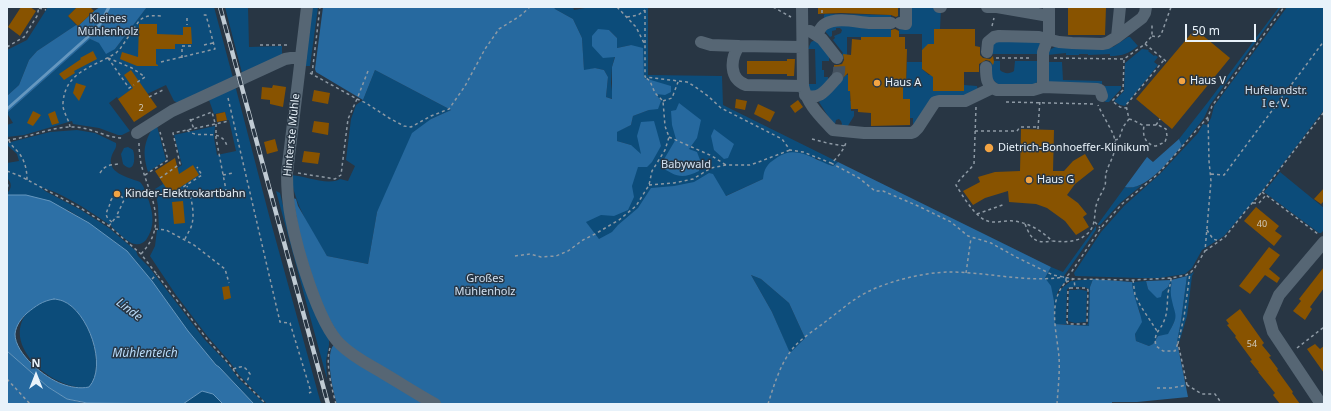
<!DOCTYPE html>
<html>
<head>
<meta charset="utf-8">
<style>
	body { margin:0 }
	#map { position:relative; width:1331px; height:411px; overflow:hidden; background:#283644; font-family:"Noto Sans",sans-serif }
	canvas { display:block }
	.frame { position:absolute; inset:0; border:8px solid #e8f2fa; pointer-events:none }
	.north { position:absolute; left:16px; top:355px; width:40px; height:40px; -webkit-text-stroke:3px #283644; paint-order:stroke; rotate:0deg; font-size:11px; font-weight:700; line-height:16px; text-align:center; color:#e8f2fa }
	.north::after { content:''; display:block; margin:auto; width:14px; height:18px; background:#e8f2fa; clip-path:polygon(50% 0,100% 100%,50% 72%,0 100%) }
	.scale { position:absolute; left:1185px; top:24px; width:71px; height:18px; box-sizing:border-box; border:2px solid #e8f2fa; border-top:0; padding-left:5px; font-size:12px; line-height:14px; white-space:nowrap; color:#e8f2fa; -webkit-text-stroke:3px #283644; paint-order:stroke }
</style>
</head>
<body>
<div id="map">
<canvas width="1331" height="411"></canvas>
<div class="frame"></div>
<div class="north">N</div>
<div class="scale">50 m</div>
</div>
<script>
const context = document.querySelector('canvas').getContext('2d');
context.lineJoin = 'round';
function paint(path, color) { context.fillStyle = color; context.fill(path, 'evenodd'); }
function strokePath(path, color, width, dash) { context.strokeStyle = color; context.lineWidth = width; context.lineCap = dash ? 'butt' : 'round'; context.setLineDash(dash || []); context.stroke(path); }
function drawText(font, color, halo, rows, align = 'center') {
  context.font = font + ' "Noto Sans",sans-serif'; context.lineWidth = 3; context.setLineDash([]); context.textBaseline = 'middle'; context.strokeStyle = halo; context.fillStyle = color; for (const [text, x, y, turn = 0] of rows) {
    context.save(); context.translate(x, y); context.rotate((+turn || 0) * Math.PI / 180); context.textAlign = isNaN(turn) ? turn : align; if (halo) context.strokeText(text, 0, 0); context.fillText(text, 0, 0); context.restore();
  }
}
paint(new Path2D(`
	M48,7H77L68,16L76,25L37,51L29,60L19,85L7,96V50L27,40Z
	M147,7H214L233,78L178,103L174,101L166,85L147,94L140,84L118,99L117,97L109,103L130,131L122,135H118L99,128L73,124L72,121L24,135L7,137V125L13,123L7,113L90,39L115,49Z
	M225,7H248L249,47L282,46V55L242,73Z
	M311,7H318L310,66H305Z
	M554,7H573L574,10L585,8L584,7H648V75L722,76L723,105L838,162L833,166L822,163L817,158L763,179L607,250L577,211L631,145L617,141L616,132L631,125L633,116L649,110L644,78L631,45L617,48V38L609,30L615,56L612,67L611,83L613,99L606,97L608,77L604,70L595,68L584,71L582,38L573,19L555,9Z
	M900,7H937L941,9L940,29H934V44L922,50V34H899Z
	M1279,7H1281L1210,105L1204,118L1182,146L1179,139L1208,102Z
	M1287,7H1324V110L1263,190L1224,236L1202,250L1192,268L1185,274L1159,278H1140L1075,276L1074,273L1101,232L1124,206L1160,174L1198,133L1203,124L1207,125L1211,118L1214,106Z
	M825,14L891,15V37H847V61L841,55L843,53L833,40L835,38L834,36L841,33L842,30L840,28H836V30L832,31V36L830,37L823,29L824,15Z
	M1128,37H1130L1138,46C1128,54 1122,56 1110,56V54L1088,55V54H1079V55H1066V53L1047,55L1049,50L1055,47H1113Z
	M1036,39L1040,44L1039,54H989L993,42Z
	M813,41H817L829,55V61H822V70H824V77H828V82L819,92L810,91L808,84H816L815,49H808L811,42Z
	M1142,49L1149,50L1148,51L1154,56L1155,55L1158,57L1154,62L1158,65L1125,106L1120,105L1114,101L1124,91L1125,63Z
	M990,61H1000V70C1004,74 1010,74 1014,71L1015,61H1039V80L1033,86H1000L992,79Z
	M907,62H922V69L929,75H933L964,85L977,86L978,91L964,96H937L913,128V118H910V99H903V85L906,84Z
	M1046,62H1062L1063,80L1102,81V86H1121V89L1109,102H1105L1106,97L1049,84Z
	M375,70L451,110L431,119L377,212L368,264L327,256C312,231 294,205 291,175C305,176 328,186 340,179L348,181L355,166L346,160L351,119L356,105L363,100Z
	M846,75H848V91H850V101H851V111H854V116L846,129L841,126L842,124L841,121L839,119L836,120L835,124H833L819,102Z
	M235,85L270,219L321,404H267L239,375L229,361L208,337L176,295L150,256L155,246L157,230H159L158,206L155,189L163,184L161,179L182,165L174,135L215,126L214,138L217,155L236,151L229,120H227L225,112L214,114L209,100L222,94L227,89Z
	M157,126L166,160L148,172C143,154 143,145 152,129Z
	M77,130L95,133L116,143C117,148 114,150 112,155C105,173 128,177 140,182C144,186 145,191 147,196C153,211 156,226 146,240C143,243 140,245 135,244C128,243 116,231 111,226V223L110,225C94,214 60,191 42,188L45,191L81,210L109,228L136,251L138,256L149,267L205,340L228,364L238,378L265,404H254L219,367L216,365L188,331L152,281L127,251L89,223L68,210L7,197V193C12,189 12,182 7,178V163L19,161L17,154L7,145V143L50,132Z
	M128,147L133,150C136,159 134,175 123,164L121,154L124,148Z
	M1280,172L1324,208V230L1321,233H1319L1264,192Z
	M1142,185L1120,203L1100,225H1098V224L1125,187L1129,188Z
	M276,191L280,193L286,218L329,337V345L326,361L327,379Z
	M1096,226V230L1064,276L1071,279C1062,283 1059,288 1056,297L1062,288L1071,281L1093,279L1090,287L1089,326L1072,325H1086L1088,324L1089,289C1084,286 1072,286 1067,289L1066,322L1067,324H1055L1054,301L1045,278L1051,267L1063,272Z
	M1194,272L1192,276L1187,316L1179,343L1177,342L1181,321L1187,276Z
	M751,275L761,279L789,303L805,338L790,354L772,312Z
	M1171,280L1172,297L1177,316L1168,335L1158,336L1153,344L1149,346L1136,341L1135,334L1140,312L1133,296L1132,282L1146,281L1148,289L1162,292L1168,287Z
	M1077,289L1087,291L1086,322L1075,323L1068,321L1069,290H1077Z
	M54,299C56,299 60,300 63,301C88,311 107,366 89,387C55,392 0,346 27,313C36,306 42,301 54,299Z
	M202,391L213,394L223,404H183Z`), '#0c4c7a');
paint(new Path2D(`
	M100,7H147L115,49L106,54L99,43L90,39L7,113V96L19,85L29,60L37,51L76,25L78,26L94,11Z
	M323,7H554L555,9L573,19L582,38L584,70L595,68L604,70L608,77L606,97L612,99V67L615,57L603,58L592,46V36L598,29L609,30L617,38V48L631,45L643,48L644,78L671,86V92L665,95L656,94L661,101L658,109L649,110L633,116L631,125L617,132V141L631,145L641,154L637,136L641,122L654,121L661,146L652,162L647,167H638L632,186L634,197L628,210L614,216L601,215L586,222L599,239L612,232L618,225L638,208L651,188L674,186L694,182L709,173L713,174L726,196L763,179C764,169 767,164 775,159C797,143 812,160 833,166L838,162L1051,267L1045,278L1051,286L1054,301L1055,324L1089,326L1090,287L1093,279L1132,282C1133,297 1139,307 1142,322L1135,334L1136,341L1149,346L1153,344L1158,336L1168,334C1180,313 1175,318 1171,296C1170,290 1172,285 1171,280L1187,276L1181,321L1177,342L1188,397L1137,402H1112V404H337C333,391 327,364 331,350C332,345 338,342 341,339L328,317L318,294L301,242L293,198L296,199L298,206L327,256L368,264L377,212L412,133L431,119L451,110L375,70L363,100L316,72L315,69ZM751,275L761,279L789,303L805,338L790,353L772,312Z
	M679,103L701,120L697,138L689,149L697,152L700,160L699,171C681,180 675,176 660,166L676,139L672,125L671,111L676,110Z
	M714,129L734,144L728,158L724,159L714,150L711,136Z
	M1179,139L1182,146C1170,159 1146,192 1125,187L1147,157L1153,162Z
	M1171,280L1168,287L1162,292L1161,297L1157,298L1148,289L1146,281Z
	M7,351L48,387L67,399L88,404H7Z`), '#26699f');
const water = new Path2D(`
	M7,195H26L50,201L89,223L127,251L152,281L188,331L216,365L219,367L254,404H223L213,394L202,391L183,404L87,403L67,399L48,387L7,351ZM54,299C56,299 60,300 63,301C88,311 108,366 89,387C80,389 70,387 62,384C45,378 15,354 15,334C16,325 21,319 27,313C36,306 42,301 54,299Z`);
paint(water, '#2d70a6');
strokePath(water, '#6597bf', 1);
strokePath(new Path2D(`
	M7,109L89,36L100,24L109,7
	M7,185V186`), '#6597bf', 3);
paint(new Path2D(`
	M21,7H30L36,11L20,36L8,27Z
	M77,7H90L94,11L78,26L68,16Z
	M818,7H898V16L896,17L891,15L841,13L818,14Z
	M1068,7H1106L1105,35H1068Z
	M139,24H157V34L183,35V27H191L192,44H175V49H156V64L158,65V66H137L120,59L122,52L138,57Z
	M895,29L899,31V37H905V49H907L906,85H903V99H910V125L871,126V113L858,112V109H851L850,91H848V73L844,77L842,73L839,71H834V65H838L842,64L844,60L843,54L851,55L852,39L861,40V37H891V30Z
	M934,29H975V46L980,47V55L983,58L990,59L993,56L994,62L993,65L990,61L986,60L979,64V72H964V91H933V77L922,69V50L928,44H934Z
	M1195,29L1230,58L1172,129L1136,99Z
	M93,51L97,59L74,71L75,73L64,80L59,74L81,59L80,58Z
	M787,59H795L794,76H787V74H747V61H787Z
	M131,70L157,107L134,122L118,99L133,88L124,75Z
	M76,83L86,86L79,101L73,93Z
	M273,85L286,87L283,107L270,104V100L261,99L262,87L272,88Z
	M314,90L330,93L328,104L312,101Z
	M736,99L747,101L745,110L735,108Z
	M798,100L803,107L795,113L790,106Z
	M758,104L775,112L770,122L754,114Z
	M33,111L41,115L33,126L27,123Z
	M55,111L59,123L52,125L48,114Z
	M225,112L227,120L217,122L216,114Z
	M314,121L329,123L328,135L312,132Z
	M1021,129L1054,130L1053,171H1064L1073,161L1085,154L1094,169L1075,184L1067,195L1078,203L1087,214L1083,217L1089,227L1076,235L1065,221L1047,208L1036,204L1009,202L1008,191L985,198L973,205L963,191L980,182L978,177L995,172L1020,171Z
	M275,139L278,151L267,154L264,142Z
	M304,151L320,153L318,164L302,162Z
	M175,158L179,174L193,165L199,175L170,194L155,171Z
	M1324,188V201L1321,204L1314,199Z
	M183,201L185,223L174,224L172,202Z
	M1256,207L1279,226L1275,231L1282,236L1274,246L1244,221Z
	M1269,247L1280,255L1269,269L1280,278L1277,283L1265,275L1250,294L1239,286Z
	M1324,267V288L1310,307L1312,309L1305,320L1293,311L1301,301L1299,299Z
	M229,286L231,298L224,300L222,287Z
	M1240,309L1264,343L1262,345L1271,356L1269,357L1278,369L1277,370L1293,392L1292,393L1300,404H1280L1273,395L1275,393L1258,372H1259L1250,361L1252,360L1235,337L1236,336L1227,325L1229,324L1226,320Z
	M1315,344L1320,349L1324,346V373L1307,349Z`), '#885300');
strokePath(new Path2D(`
	M837,78C840,72 840,64 837,58`), '#45525f', 12, [12, 6]);
strokePath(new Path2D(`
	M617,7L636,27L645,45V77L687,82L694,86L708,96L721,108L782,139L790,150L803,152L831,163C836,160 845,148 846,142
	M773,7L791,17
	M39,8L46,10
	M822,13V7H825
	M627,17L638,15L645,10
	M187,18V25
	M992,26L994,18
	M1152,36L1158,37L1161,35L1171,7
	M645,43V7
	M1145,44L1167,62
	M204,45L213,43
	M260,45H288
	M7,47L24,37L37,16L39,7
	M108,58L132,68L145,77L136,83
	M108,58L129,88L134,85
	M182,58V46H191
	M996,58H1032
	M1054,58L1124,59L1145,44L1152,36V23
	M1124,60L1123,90L1112,101L1120,107L1126,108
	M161,62L215,49L206,15H203
	M368,71L357,99L366,103L389,118L404,126L411,127L431,116L449,109L465,86L485,49L499,29L520,16L530,7
	M312,74L320,7
	M149,97L163,90
	M228,98L280,322L290,323L311,392L309,393
	M663,101L672,98L678,82
	M1006,102L1094,104
	M976,107L974,164C968,172 961,177 956,185C962,195 973,213 983,219C993,225 1003,220 1014,221C1029,223 1042,231 1052,241C1065,242 1077,243 1087,234C1096,226 1094,216 1096,206C1098,198 1102,193 1105,186C1106,182 1105,177 1106,173C1109,163 1117,152 1115,141C1114,132 1102,115 1098,105
	M190,119L194,129
	M1129,119L1133,120L1144,126
	M191,120L212,112L215,123
	M216,124V138L226,190
	M1147,125H1158L1166,129L1167,136L1165,142L1156,146C1146,145 1142,136 1144,126Z
	M1156,125L1160,119
	M70,127C69,119 62,111 63,103C65,71 94,67 116,53L120,49L139,21C146,14 154,16 163,16
	M1038,129L1040,99
	M187,130C199,141 221,126 227,146H228
	M975,131H1017L1020,127H1038
	M669,137L712,156L726,165
	M812,139L827,143L845,146
	M7,140C30,138 51,126 75,127C93,128 106,138 123,138
	M9,140C11,146 15,148 19,153C25,161 27,170 27,180
	M1115,140L1119,139L1123,127L1129,119L1126,105L1164,60
	M139,143C139,150 140,157 141,164C150,197 169,224 141,254
	M831,163L859,178L875,191H883L918,206L951,222L968,236L991,243L1016,257L1053,275L1074,279L1133,280L1171,278L1186,275L1190,273L1194,269L1205,251L1211,181L1209,161L1208,117
	M7,171L20,176L82,209L109,226L141,254L207,339L229,364L238,376L266,404
	M100,173C105,165 110,165 118,164
	M298,173L335,179L341,175L348,119L357,99L310,73
	M1211,174L1224,175L1324,41
	M145,175L168,160L160,132
	M223,175L233,173
	M160,178L180,164L173,133L229,121
	M649,185L674,183L693,179L711,168L726,165H750L756,163L790,150
	M1262,192L1318,234
	M153,197L166,192L169,196L202,175L197,167
	M1253,203H1259L1266,195
	M977,214L1005,204
	M112,222C101,214 109,211 111,200C114,195 118,195 122,197L124,200L116,217
	M1095,222L1100,228
	M1025,224C1031,239 1035,244 1052,241
	M109,226L116,217H120
	M155,229L166,230L194,245L225,269L229,283
	M1207,230L1213,239L1219,241
	M185,239C187,234 191,229 192,224C195,212 191,197 187,186
	M1205,251L1225,237L1247,209L1262,192L1324,112
	M515,256L530,254L541,257L556,256L568,251L583,240L595,234L619,220L636,206L649,185L652,171L665,150L669,137L665,126L663,101L655,93L650,81L645,77
	M966,273L971,238
	M1171,278C1171,284 1169,287 1168,293C1167,302 1168,312 1164,321C1160,331 1153,333 1156,346L1163,351H1175L1178,343
	M152,279L157,274
	M1133,280L1135,295L1140,305L1157,331
	M1066,282L1074,279L1075,288
	M1070,288H1087L1088,290L1087,323L1086,324H1068L1067,322L1068,289Z
	M330,348C325,363 332,389 336,404
	M1297,348L1324,327
	M233,369C243,366 244,365 250,374L246,384
	M7,379L30,404
	M1187,385L1178,343L1184,317L1190,273
	M1157,388H1171L1187,385L1202,394H1215L1222,404
	M768,404C774,385 781,361 795,346C803,337 815,330 825,322C836,314 846,305 857,298C879,283 923,272 950,272C988,272 1026,283 1064,277
	M1057,404C1058,389 1060,372 1059,357C1057,333 1047,301 1066,282V277L1072,271L1100,229L1122,204L1158,174L1208,117L1212,106L1284,7`), '#8e9aa5', 1.5, [3, 3]);
strokePath(new Path2D(`
	M307,7L287,173C287,188 288,203 291,218C297,249 318,323 340,344C353,357 368,364 383,373C400,383 417,394 435,404
	M802,7L803,86C807,103 818,114 830,127L833,130L864,133H911L914,132L918,128L935,102L939,101H965L992,88
	M939,7H941
	M987,7H997L1049,16
	M900,23L906,24V7
	M810,31L822,39L837,58
	M817,35C819,31 821,26 825,24C838,17 855,22 869,23C876,23 884,23 891,23
	M1117,37L1120,7
	M701,42L711,45L739,46
	M802,47L739,46C730,59 729,79 746,85L803,86
	M987,52L988,42L994,37L999,36L1039,37L1059,42L1072,43L1102,44L1107,43L1117,37L1142,18L1145,13L1146,7
	M986,67C986,77 986,86 997,90H1033L1043,87L1097,89L1100,90L1102,96
	M1043,87V52L1049,36V7
	M805,95C821,101 827,88 837,78
	M137,133L172,111L285,59L291,58H301
	M1321,404L1273,332L1269,318L1279,295L1324,242`), '#566674', 12);
const rail = new Path2D(`
	M220,7L328,404`);
strokePath(rail, '#c0cbd4', 4.5);
strokePath(rail, '#283644', 3, [9]);
for (const [x, y, r, color] of [
	[1182,81,4,"#f3a443"],
	[877,83,4,"#f3a443"],
	[989,148,5,"#f3a443"],
	[1029,180,4,"#f3a443"],
	[117,194,4,"#f3a443"]
]) { const dot = new Path2D(); dot.arc(x, y, r, 0, 2 * Math.PI); context.fillStyle = color; context.fill(dot); strokePath(dot, '#283644', 1.5); }
drawText('9px', '#d0cabc', null, [
	["2",141,108],
	["40",1262,224],
	["54",1252,344]
]);
drawText('11px', '#d1e1f1', '#283644', [
	["Kleines",108,19],
	["Mühlenholz",108,32],
	["Hufelandstr.",1276,91],
	["I e. V.",1276,104],
	["Babywald",686,165],
	["Großes",485,279],
	["Mühlenholz",485,292]
]);
drawText('11px', '#e8f2fa', '#283644', [
	["Haus V",1190,81],
	["Haus A",885,83],
	["Dietrich-Bonhoeffer-Klinikum",998,148],
	["Haus G",1037,180],
	["Kinder-Elektrokartbahn",125,194]
], 'left');
drawText('11px', '#e8f2fa', '#283644', [
	["Hinterste Mühle",292,135,-84]
]);
drawText('italic 12px', '#b9dbf9', '#283644', [
	["Linde",129,310,37],
	["Mühlenteich",145,354]
]);
</script>
</body>
</html>
